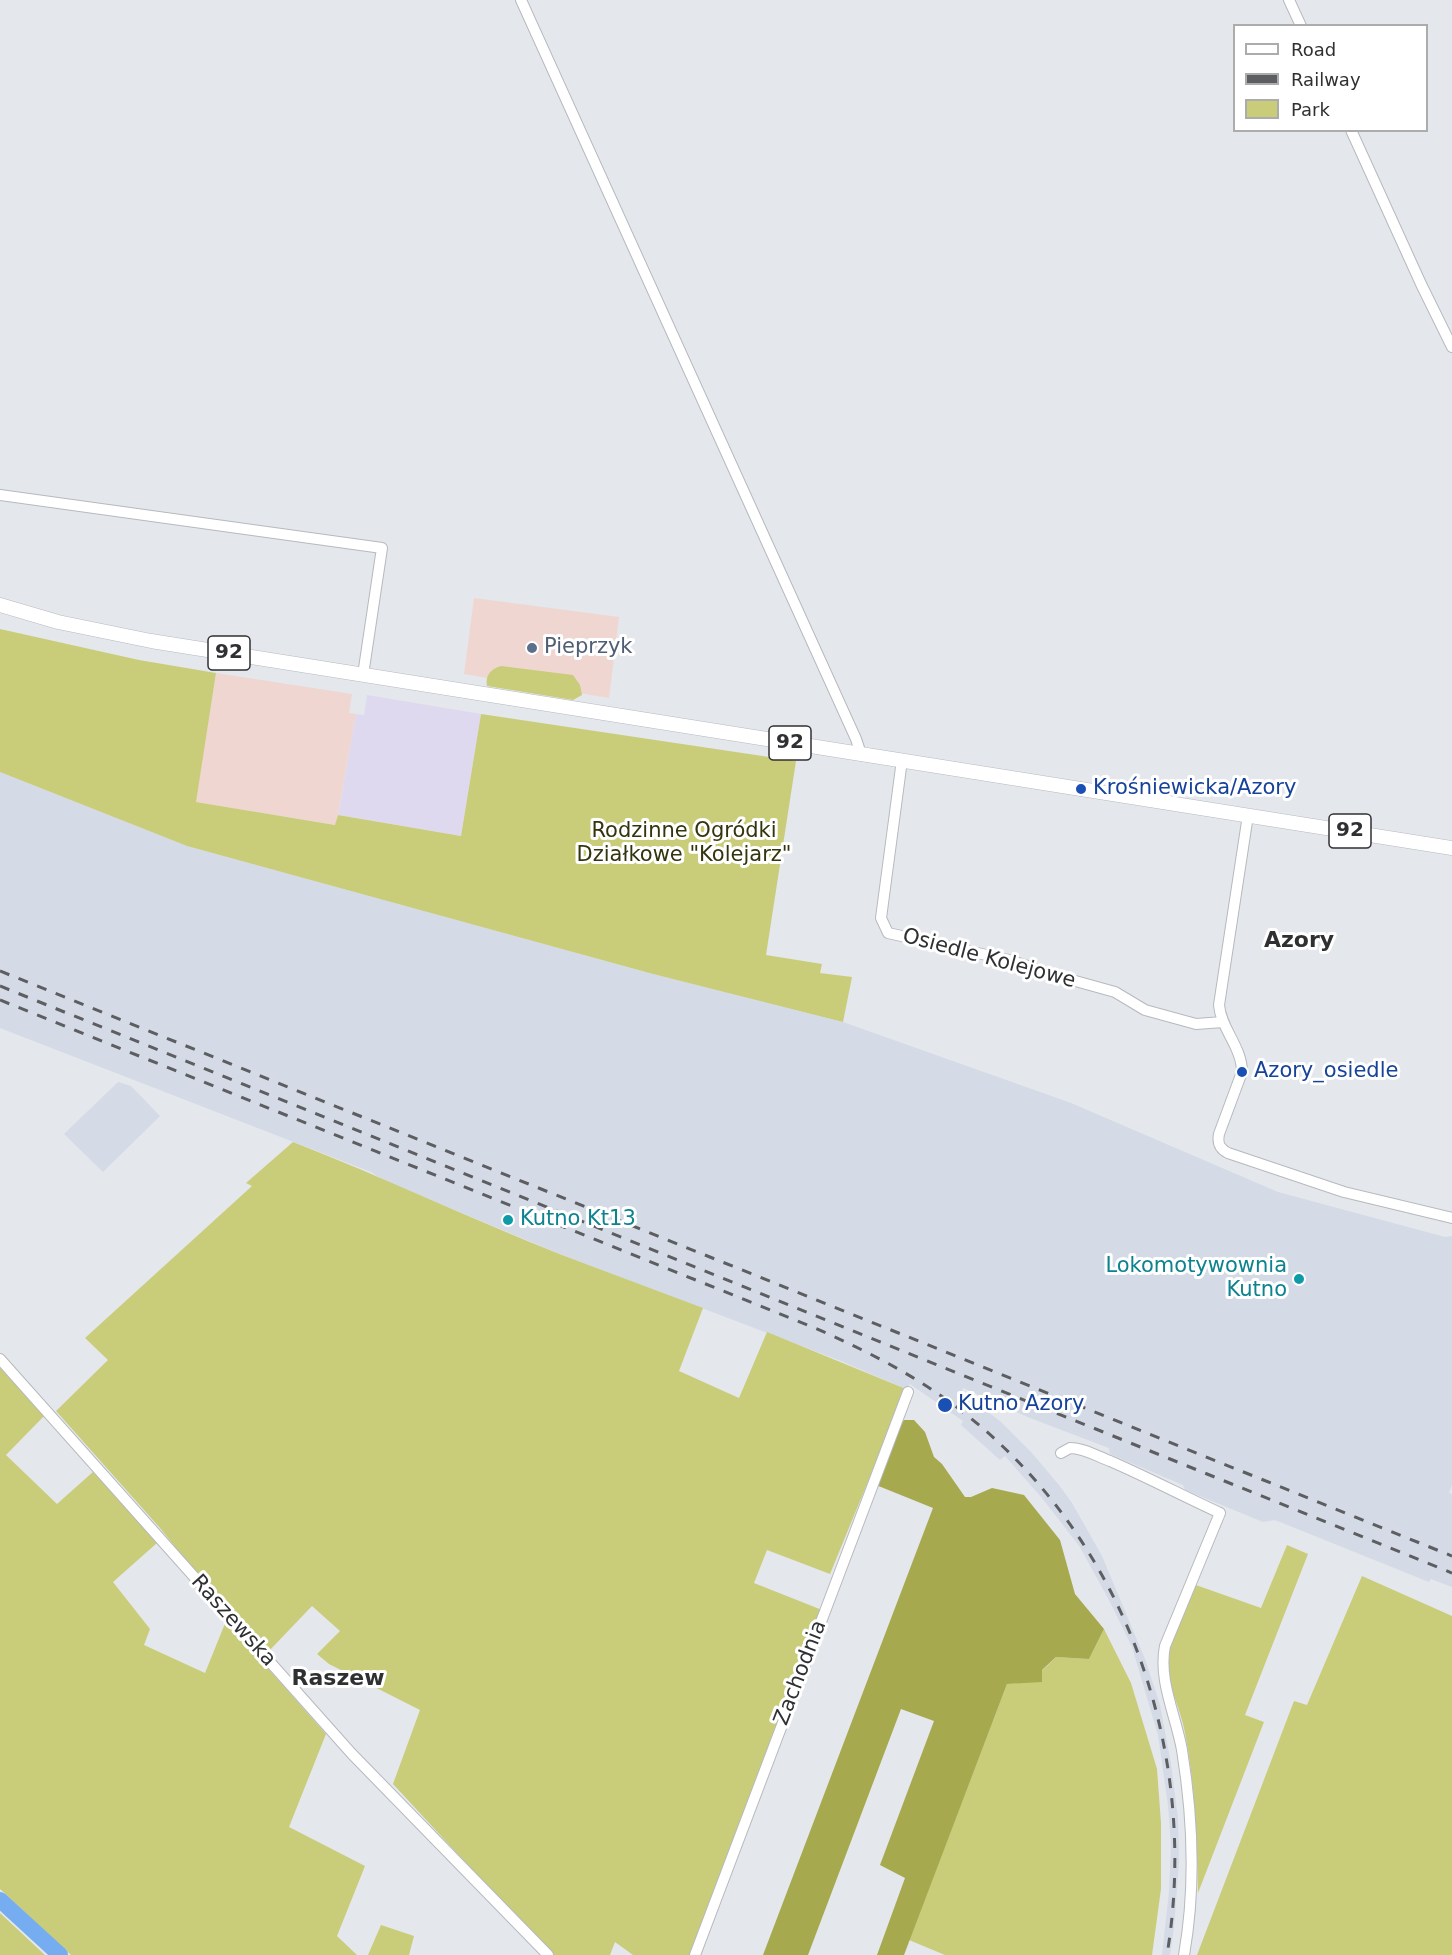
<!DOCTYPE html>
<html>
<head>
<meta charset="utf-8">
<style>
	body { margin:0 }
	#map { position:relative; width:1452px; height:1955px; overflow:hidden; background:#e4e7ec; font-family:"DejaVu Sans",sans-serif }
	canvas { display:block }
	.legend { position:absolute; left:1233px; top:24px; width:195px; height:108px; box-sizing:border-box; background:#fff; border:2px solid #acacad; margin:0; padding:8px 10px; list-style:none; font-size:18px; color:#2f3032 }
	.legend li { display:flex; align-items:center; gap:12px; height:30px }
	.legend b { width:30px; border:2px solid #acacad }
</style>
</head>
<body>
<div id="map">
<canvas width="1452" height="1955"></canvas>
<ul class="legend">
<li><b style="height:8px;background:#fff"></b>Road</li>
<li><b style="height:8px;background:#5d5e61"></b>Railway</li>
<li><b style="height:16px;background:#c9cd7a"></b>Park</li>
</ul>
</div>
<script>
const context = document.querySelector('canvas').getContext('2d');
context.lineJoin = 'round';
function paint(path, color) { context.fillStyle = color; context.fill(path, 'evenodd'); }
function strokePath(path, color, width, dash) { context.strokeStyle = color; context.lineWidth = width; context.lineCap = dash ? 'butt' : 'round'; context.setLineDash(dash || []); context.stroke(path); }
function drawText(font, color, halo, rows, align = 'center') {
  context.font = font + ' "DejaVu Sans",sans-serif'; context.lineWidth = 6; context.setLineDash([]); context.textBaseline = 'middle'; context.strokeStyle = halo; context.fillStyle = color; for (const [text, x, y, turn = 0] of rows) {
    context.save(); context.translate(x, y); context.rotate((+turn || 0) * Math.PI / 180); context.textAlign = isNaN(turn) ? turn : align; if (halo) context.strokeText(text, 0, 0); context.fillText(text, 0, 0); context.restore();
  }
}
paint(new Path2D(`
	M474,598L619,617L609,698L464,674Z
	M216,673L352,694L349,713L356,714L336,825L195,802Z`), '#f0d6d0');
paint(new Path2D(`
	M367,695L481,714L461,836L338,815L356,714L364,715Z`), '#dfd9ef');
paint(new Path2D(`
	M0,772L187,846L653,974L843,1022L1071,1103L1278,1192L1445,1237L1452,1236V1485L1449,1493L1452,1494V1587L1431,1579L1429,1582L1280,1522L1274,1520L1263,1522L1185,1490L1183,1485L1110,1454L1109,1448L1030,1418L963,1388L962,1392L1001,1422L1031,1452L1059,1485L1072,1503L1102,1556L1145,1659L1160,1705L1171,1764L1178,1818L1179,1862L1174,1927L1170,1955H1162L1169,1892L1171,1845L1168,1805L1158,1735L1132,1647L1110,1602L1080,1547L1042,1498L1005,1456L1000,1460L961,1425L963,1421L910,1384L906,1389L841,1361L565,1256L385,1181L371,1172L0,1028Z
	M118,1082L131,1086L160,1116L103,1172L64,1134Z`), '#d4dae6');
paint(new Path2D(`
	M0,629L139,660L216,673L196,802L335,825L338,815L461,836L481,714L796,761L766,955L822,964L820,973L852,977L843,1022L653,974L187,846L0,772Z
	M501,666L573,675L580,685L582,695L573,700L487,686C485,675 491,669 501,666Z
	M293,1142C383,1177 471,1219 562,1255C609,1273 656,1290 703,1308L679,1371L739,1398L767,1332L906,1389L830,1574L767,1550L754,1583L822,1610L691,1955H633L615,1942L610,1955H551L393,1784L420,1710L329,1664L317,1654L340,1631L312,1606L268,1652L228,1613L160,1528L56,1411L108,1360L85,1338L252,1186L246,1183Z
	M0,1366L46,1414L6,1455L57,1504L94,1471L157,1543L113,1582L150,1629L144,1645L205,1673L226,1621L326,1734L289,1827L365,1866L337,1936L357,1955H71L0,1889Z
	M1287,1545L1308,1554L1245,1715L1264,1722L1198,1893C1197,1839 1195,1785 1185,1733C1181,1707 1161,1673 1167,1648C1172,1627 1185,1605 1193,1584L1261,1608Z
	M1362,1576L1452,1616V1955H1197L1294,1701L1307,1705Z
	M1104,1629L1131,1683L1157,1769L1161,1823V1889L1152,1955H945L909,1940L1007,1684C1030,1684 1040,1673 1056,1657L1089,1659Z
	M0,1913L45,1955H0Z
	M381,1925L414,1936L409,1955H368Z`), '#c9cd7a');
paint(new Path2D(`
	M904,1420H914L925,1432L934,1457L942,1464L965,1497H971L992,1488L1024,1495L1060,1540L1075,1594L1104,1629L1089,1659L1056,1657L1042,1670V1682L1007,1684L904,1955H877L905,1878L880,1865L934,1721L901,1709L808,1955H763L933,1508L876,1485L895,1433Z`), '#a6a94d');
strokePath(new Path2D(`
	M0,1900L60,1955`), '#76adf1', 16);
const minor = new Path2D(`
	M521,0L856,739L861,754
	M1289,0L1301,26
	M1351,130L1421,284L1452,347
	M0,495L382,548L363,675
	M902,760L881,918L888,933L1009,960L1061,977L1115,992L1145,1010L1196,1024L1223,1022
	M1248,815L1219,1005C1221,1029 1242,1047 1242,1072L1219,1134C1217,1144 1220,1149 1228,1153L1344,1192L1452,1218
	M0,1359L352,1754L548,1955
	M1061,1453L1070,1448C1083,1448 1097,1456 1110,1461C1147,1477 1183,1496 1220,1513L1165,1646C1158,1680 1176,1716 1182,1750C1193,1818 1196,1887 1184,1955
	M695,1955L908,1392`);
const major = new Path2D(`
	M0,605L58,622L151,641L1452,848`);
strokePath(minor, '#b6b9be', 12);
strokePath(major, '#b6b9be', 15);
strokePath(minor, '#fff', 10);
strokePath(major, '#fff', 14);
strokePath(new Path2D(`
	M0,971L1452,1556
	M0,986L1452,1573
	M0,1000L815,1328C869,1352 921,1378 968,1416C1128,1544 1200,1755 1167,1955`), '#5d5e61', 3, [10, 10]);
for (const [x, y, r, color] of [
	[532,648,6,"#5c6f8a"],
	[1081,789,6,"#1a4fb4"],
	[1242,1072,6,"#1a4fb4"],
	[508,1220,6,"#0f9aa8"],
	[1299,1279,6,"#0f9aa8"],
	[945,1405,8,"#1a4fb4"]
]) { const dot = new Path2D(); dot.arc(x, y, r, 0, 2 * Math.PI); context.fillStyle = color; context.fill(dot); strokePath(dot, '#fff', 2); }
for (const [x, y, w] of [
	[229,653,42],
	[790,743,42],
	[1350,831,42]
]) { const box = new Path2D(); box.roundRect(x - w / 2, y - 17, w, 34, 4.5); context.fillStyle = '#fff'; context.fill(box); strokePath(box, '#2f3032', 1.5); }
drawText('bold 20px', '#2f3032', null, [
	["92",229,653],
	["92",790,743],
	["92",1350,831]
]);
drawText('21px', '#4e5e75', '#fff', [
	["Pieprzyk",544,648]
], 'left');
drawText('21px', '#164399', '#fff', [
	["Krośniewicka/Azory",1093,789],
	["Azory_osiedle",1254,1072],
	["Kutno Azory",958,1405]
], 'left');
drawText('21px', '#34350e', '#fff', [
	["Rodzinne Ogródki",684,832],
	["Działkowe \"Kolejarz\"",684,856]
]);
drawText('21px', '#2f3032', '#fff', [
	["Osiedle Kolejowe",989,959,15],
	["Raszewska",233,1621,48],
	["Zachodnia",801,1673,-69]
]);
drawText('21px', '#0d838f', '#fff', [
	["Kutno Kt13",520,1220],
	["Lokomotywownia",1287,1267,"right"],
	["Kutno",1287,1291,"right"]
], 'left');
drawText('bold 22px', '#2f3032', '#fff', [
	["Azory",1299,941],
	["Raszew",338,1679]
]);
</script>
</body>
</html>
